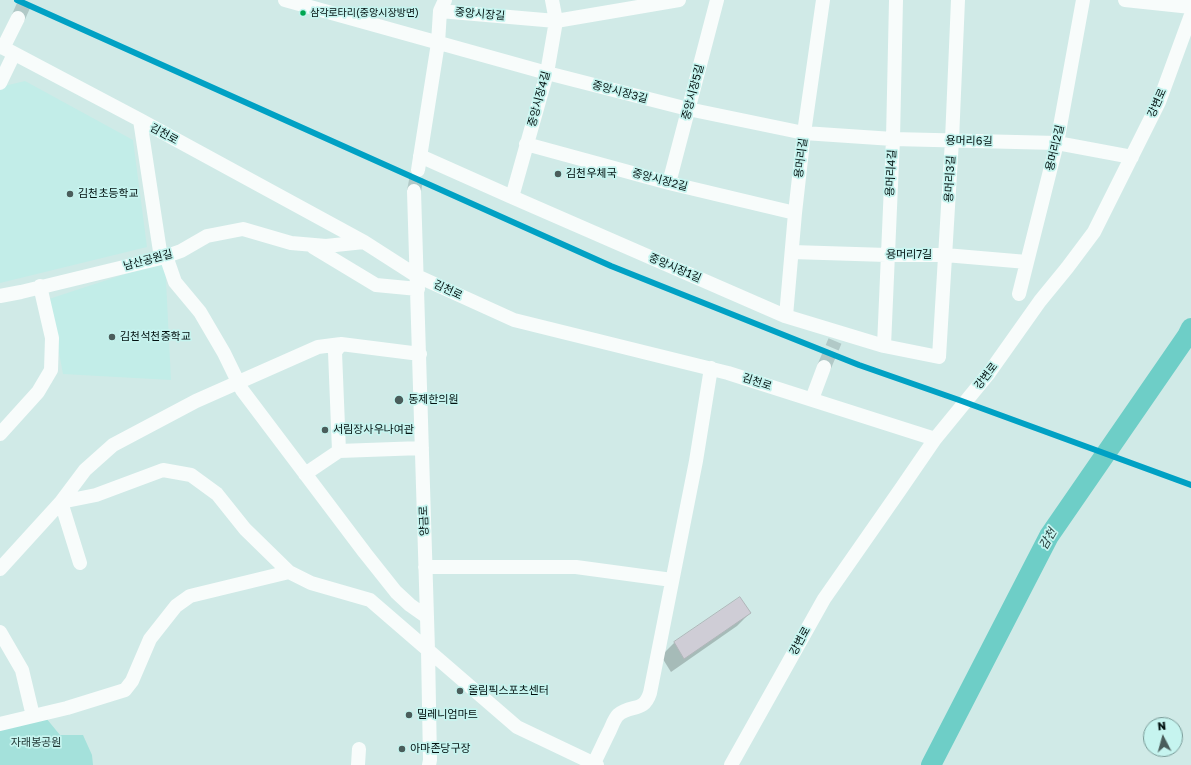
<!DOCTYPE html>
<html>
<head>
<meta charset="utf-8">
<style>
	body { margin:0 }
	#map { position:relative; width:1191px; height:765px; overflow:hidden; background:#d0eae7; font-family:"Golos Text",sans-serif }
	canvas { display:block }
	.north { position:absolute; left:1143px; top:717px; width:40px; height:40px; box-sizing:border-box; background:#c6f4ef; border:1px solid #789996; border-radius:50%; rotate:354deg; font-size:11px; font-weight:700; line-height:16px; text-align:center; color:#021110 }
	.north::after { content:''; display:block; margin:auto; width:14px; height:18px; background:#4a5d5b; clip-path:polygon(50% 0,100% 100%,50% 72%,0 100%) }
</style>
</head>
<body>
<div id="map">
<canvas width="1191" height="765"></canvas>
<div class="north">N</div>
</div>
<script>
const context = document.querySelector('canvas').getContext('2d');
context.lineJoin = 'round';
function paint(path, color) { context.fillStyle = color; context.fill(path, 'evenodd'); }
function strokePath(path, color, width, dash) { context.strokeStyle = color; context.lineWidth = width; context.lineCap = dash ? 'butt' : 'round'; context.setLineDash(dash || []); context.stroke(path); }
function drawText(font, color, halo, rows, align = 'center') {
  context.font = font + ' "Golos Text","Noto Sans KR",sans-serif'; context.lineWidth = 3.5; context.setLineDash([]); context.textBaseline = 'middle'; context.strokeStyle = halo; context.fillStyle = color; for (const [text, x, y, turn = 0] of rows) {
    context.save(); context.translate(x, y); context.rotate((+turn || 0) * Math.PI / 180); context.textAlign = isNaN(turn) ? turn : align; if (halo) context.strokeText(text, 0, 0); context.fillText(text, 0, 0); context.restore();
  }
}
paint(new Path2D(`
	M25,81L133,140L147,247L0,283V87Z
	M165,261L171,380L63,374L49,299Z`), '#c2ede8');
paint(new Path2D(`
	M46,718L60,735H83L92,755L93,765H0V730Z`), '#a4e1db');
paint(new Path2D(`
	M740,598L750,613L737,626L671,672L661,656L674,643Z`), '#0003');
strokePath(new Path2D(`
	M931,765L1049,536L1187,336L1191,328`), '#6ecec7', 20);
const building = new Path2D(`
	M740,597L751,613L684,659L674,642Z`);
paint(building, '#cfcdd6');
strokePath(building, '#b0b6b9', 1);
strokePath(new Path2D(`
	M18,18L26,0
	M414,191L418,170
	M824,367L835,341`), '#b1c9c7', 14, [14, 7]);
strokePath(new Path2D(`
	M285,0L547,73L688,109L804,133L893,139L1057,143L1132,157
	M1125,0L1191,7
	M440,11L556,21L679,0
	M0,46L140,120L364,242L417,276L514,320L728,373L935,439
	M3,48L18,18
	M0,83L14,54
	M140,120L161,258
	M526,144L669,183L795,213
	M420,156L512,197L785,316L884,346L939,357L952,140L958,0
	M418,170L438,43L440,11L445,0
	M669,183L717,0
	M414,191L428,650L430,760L429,765
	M512,197L547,73L556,21L552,0
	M313,247L376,285L418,289
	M792,252L887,255H945L1027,262
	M166,256L175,282L200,312L224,353L242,390L365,553L396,592L410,605L427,617
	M1019,294L1057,143L1083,0
	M0,296L21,292L161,258L181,251L207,236L243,229L291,243L326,246L364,242
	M786,316L795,213L804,133L823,0
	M884,346L893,139L896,0
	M812,399L824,367
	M0,434L38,392L51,370L52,338L40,286
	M339,451L335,352L341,344
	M305,474L339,451L422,448
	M80,563L61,502L96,495L163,470L191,475L217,494L245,529L289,572L311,583L370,600L517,727L597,765
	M425,567H576L672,580
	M0,569L61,502L85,470L113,445L196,401L318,347L341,344L420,354
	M0,632L22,670L33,716
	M0,724L67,708L125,690L132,681L150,639L176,606L190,596L289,572
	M594,763C599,753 604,742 609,732C612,726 614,719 618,715C631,703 643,714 650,693L696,461L711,368
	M358,765L359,749
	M731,765L824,599L900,490L935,439L989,373L1040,301L1067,268L1094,232L1159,102L1191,15`), '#f8fcfb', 14);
strokePath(new Path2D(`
	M17,0L611,266L859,365L959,400L1191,485`), '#00a1c4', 6);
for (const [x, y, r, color] of [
	[303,13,3.5,"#00a651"],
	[558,174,4,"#4a5d5b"],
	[70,194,4,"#4a5d5b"],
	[112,337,4,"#4a5d5b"],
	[399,400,5,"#4a5d5b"],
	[325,430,4,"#4a5d5b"],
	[460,691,4,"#4a5d5b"],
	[409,715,4,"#4a5d5b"],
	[402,749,4,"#4a5d5b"]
]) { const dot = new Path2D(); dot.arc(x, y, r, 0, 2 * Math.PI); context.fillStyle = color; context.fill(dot); strokePath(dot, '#c6f4ef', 1.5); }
drawText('10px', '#021110', '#c6f4ef', [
	["삼각로타리(중앙시장방면)",310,13]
], 'left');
drawText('11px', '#021110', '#c6f4ef', [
	["중앙시장길",480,14,5],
	["중앙시장3길",620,92,15],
	["중앙시장5길",693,92,-75],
	["중앙시장4길",539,99,-75],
	["강변로",1157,103,-66],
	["김천로",164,134,29],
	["용머리6길",969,141,1],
	["용머리2길",1055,148,-77],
	["용머리길",801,158,-83],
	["용머리4길",891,173,-87],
	["용머리3길",950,179,-87],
	["중앙시장2길",660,180,15],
	["용머리7길",909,255],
	["남산공원길",148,260,-15],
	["중앙시장1길",675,268,23],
	["김천로",448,290,25],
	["강변로",986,376,-52],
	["김천로",757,382,18],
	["양금로",424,521,-92],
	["강변로",800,641,-61]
]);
drawText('11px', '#021110', '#c6f4ef', [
	["김천우체국",566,174],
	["김천초등학교",78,194],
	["김천석천중학교",120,337],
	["동제한의원",408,400],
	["서림장사우나여관",333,430],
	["올림픽스포츠센터",468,691],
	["밀레니엄마트",417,715],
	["아마존당구장",410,749]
], 'left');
drawText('11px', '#1d3331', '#c6f4ef', [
	["자래봉공원",36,743]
]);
drawText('italic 12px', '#1e3432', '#c6f4ef', [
	["감천",1048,539,-60]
]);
</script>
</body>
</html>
